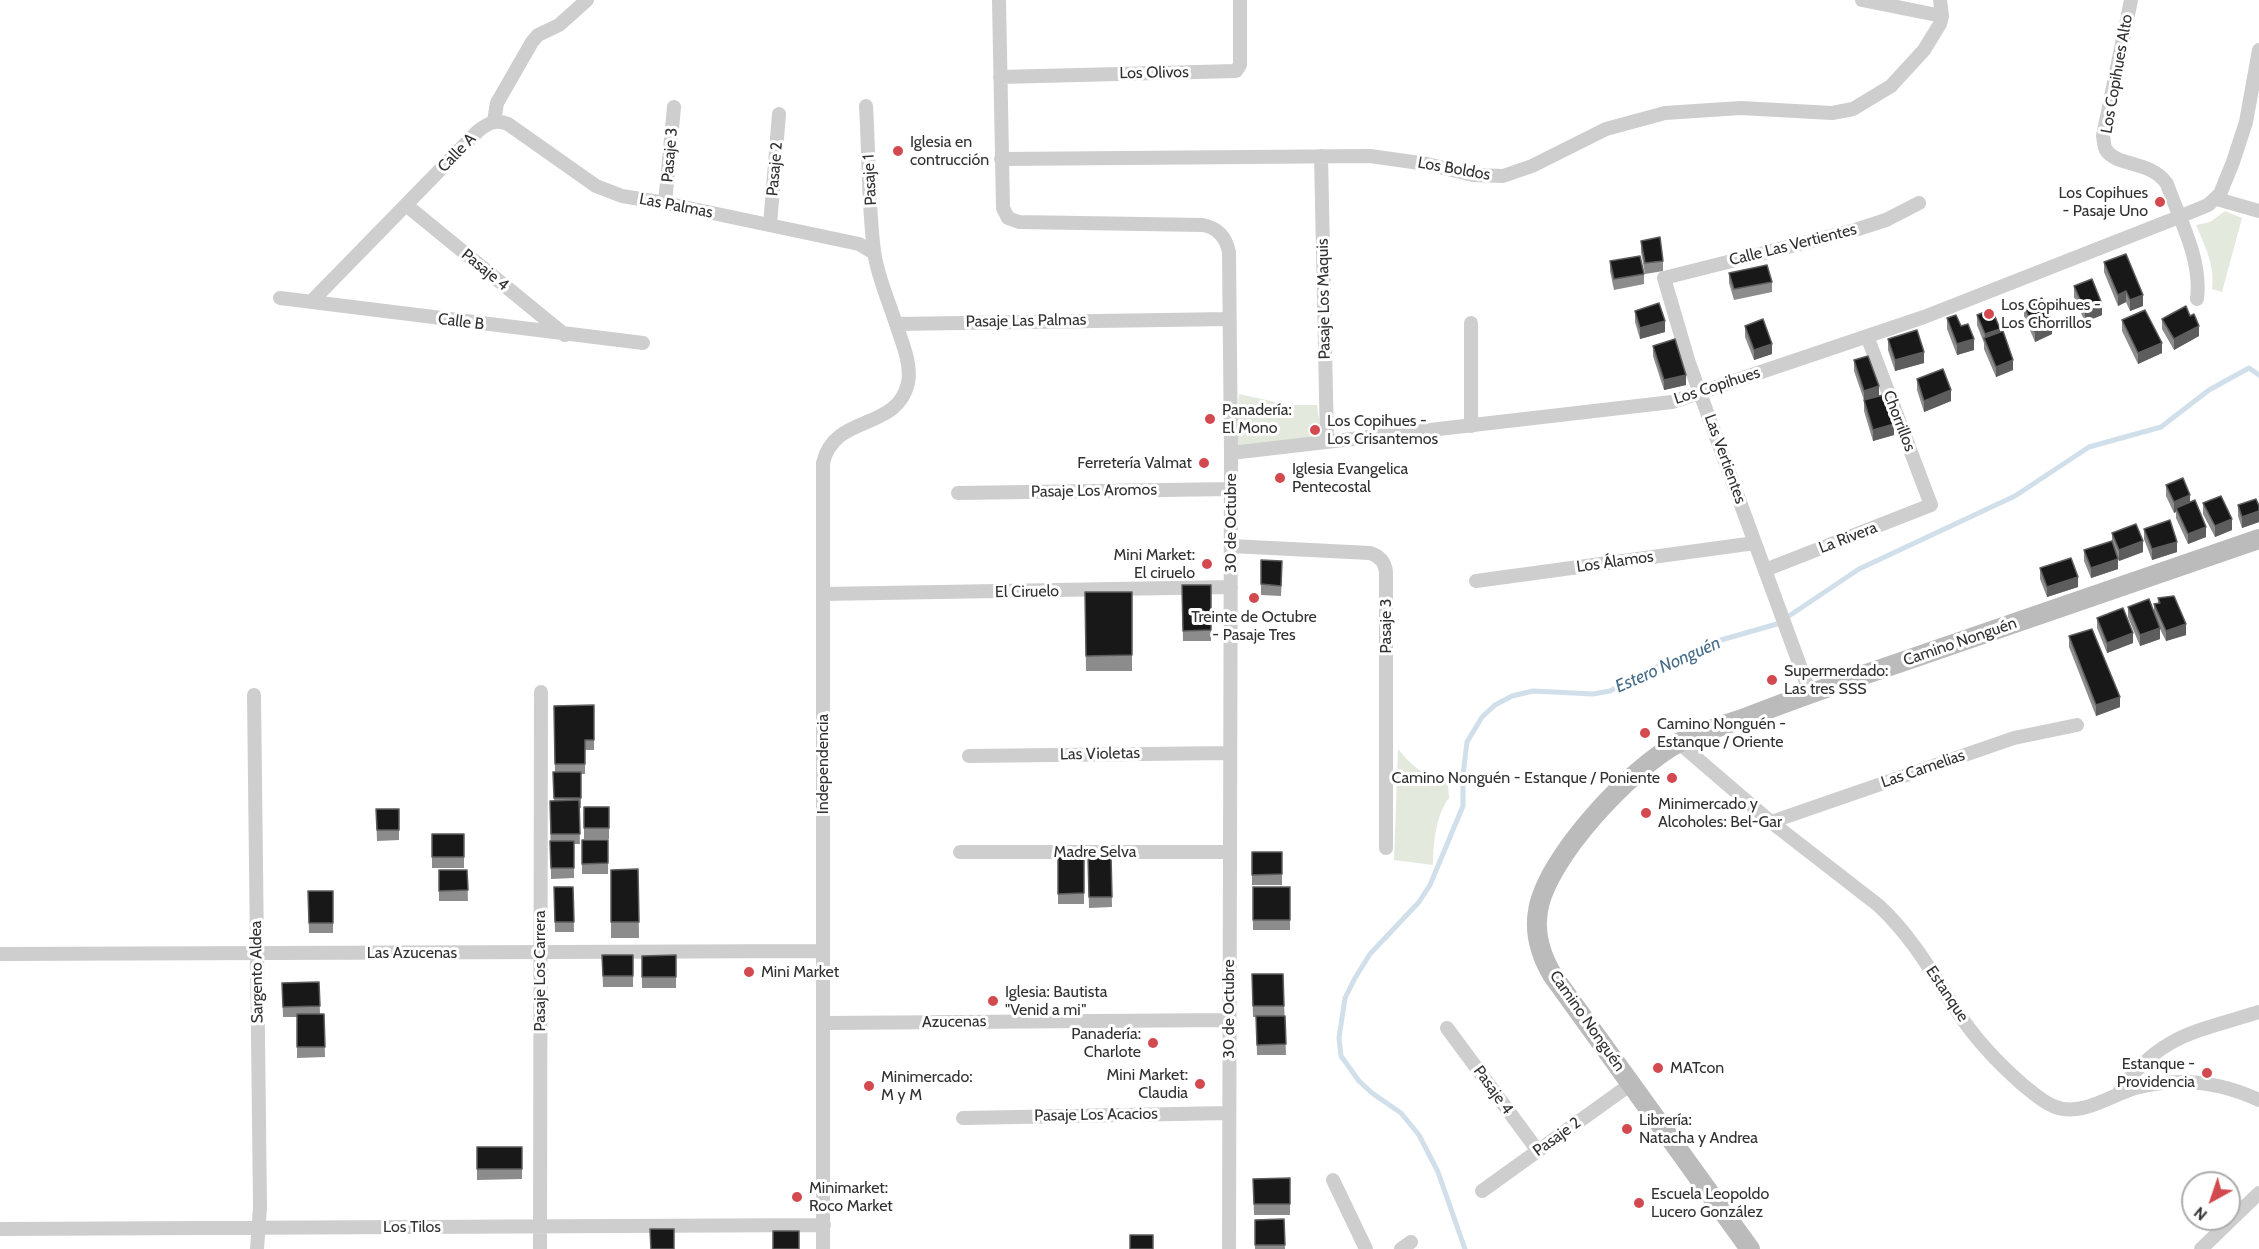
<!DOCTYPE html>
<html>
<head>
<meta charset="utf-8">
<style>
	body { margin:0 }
	#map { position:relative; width:2259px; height:1249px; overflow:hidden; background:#fff; font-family:Cabin,sans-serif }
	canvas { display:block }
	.north { position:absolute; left:2181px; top:1171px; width:60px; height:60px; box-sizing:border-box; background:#fff; border:2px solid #adadad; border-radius:50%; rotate:220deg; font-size:16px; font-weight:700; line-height:24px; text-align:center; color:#313131 }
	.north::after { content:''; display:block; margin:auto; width:21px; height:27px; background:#d24a4f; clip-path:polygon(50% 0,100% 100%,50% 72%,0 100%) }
</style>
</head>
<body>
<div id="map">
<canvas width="2259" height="1249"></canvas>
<div class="north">N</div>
</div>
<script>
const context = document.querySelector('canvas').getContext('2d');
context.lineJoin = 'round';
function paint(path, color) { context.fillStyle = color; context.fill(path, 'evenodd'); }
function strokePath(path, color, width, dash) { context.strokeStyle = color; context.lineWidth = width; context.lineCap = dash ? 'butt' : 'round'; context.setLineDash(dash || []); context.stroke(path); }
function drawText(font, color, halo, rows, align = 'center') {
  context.font = font + ' Cabin,sans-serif'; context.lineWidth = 6; context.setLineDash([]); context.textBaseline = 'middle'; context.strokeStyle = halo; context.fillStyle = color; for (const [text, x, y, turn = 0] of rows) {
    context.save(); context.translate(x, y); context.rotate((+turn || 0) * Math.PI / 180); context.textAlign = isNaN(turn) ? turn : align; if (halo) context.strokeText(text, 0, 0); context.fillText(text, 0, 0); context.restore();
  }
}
paint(new Path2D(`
	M2225,211L2242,218L2222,292L2212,289C2215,265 2205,246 2196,225L2210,222Z
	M1239,394L1289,405H1317L1322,439L1234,450Z
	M1398,749C1410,763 1424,780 1444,774L1448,783L1449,798C1436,814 1433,845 1433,865L1394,860Z`), '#e4e9de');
strokePath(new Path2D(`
	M1465,1249L1438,1172L1419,1135L1401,1113L1372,1093L1359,1081L1341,1056L1339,1038L1345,998L1355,978L1370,954L1419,902L1430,885L1463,806V775L1467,742L1482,717L1495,705L1512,696L1533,691L1593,694L1610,691L1645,672L1714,642L1777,624L1859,569L2015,496L2089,447L2161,427L2209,390L2249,368L2259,375`), '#d0dfe9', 5);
strokePath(new Path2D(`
	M999,0L1003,208L1008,218L1019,222L1203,225C1218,228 1226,237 1229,252L1231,453L1229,1249
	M1862,0L1942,16
	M2131,0L2103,136C2104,140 2104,147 2106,150C2117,167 2151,160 2167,184C2180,221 2202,259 2197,299
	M1000,77L1236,71L1240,65V0
	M494,121L497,103L532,42L538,35L559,25L587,0
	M1321,156L1327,442
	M1001,159L1370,156L1427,164L1473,175L1503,176L1532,166L1606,129L1665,113L1741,108L1832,113L1853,109L1891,86L1924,50L1940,24L1942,16L1940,0
	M2217,199L2259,211
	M665,203L674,107
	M406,205L565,335
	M770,225L779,114
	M280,298L643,343
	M311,302L478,131C488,123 496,119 508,124L596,186L622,196L665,203L859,244L874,253
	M1471,323V426
	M896,324L1229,319
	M1231,453L1672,402L1924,317L2179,217L2208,205L2220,194L2233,162L2246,122L2259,50
	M958,493L1231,489
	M1231,546L1370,553C1380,556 1385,562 1386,572V848
	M1765,570L1931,505L1867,336
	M1476,581L1755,543
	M823,594L1231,587
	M1810,693L1689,363L1664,278L1855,230L1886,220L1919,203
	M254,695L260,1207L257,1249
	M1679,743L1771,822L1878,905C1912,936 1934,976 1959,1014C1977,1041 1999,1064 2023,1085C2032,1092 2041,1101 2053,1106C2080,1118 2109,1096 2135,1088C2177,1077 2220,1082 2259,1100
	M969,756L1230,753
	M1771,822L2014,738L2077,725
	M960,852H1230
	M0,954L823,951
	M824,1023L1229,1020
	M1447,1028L1538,1151
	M2118,1094C2158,1035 2195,1032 2259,1012
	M963,1118L1229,1113
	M1333,1180L1366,1249
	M1482,1191L1631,1084
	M0,1229L824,1225
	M540,1249L541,692
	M823,1249V463C834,413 897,432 908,383C912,363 901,340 895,321C888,299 877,275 874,251C868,205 869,153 866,106
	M1401,1249L1411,1242
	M2201,1249L2259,1193`), '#cecece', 14);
strokePath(new Path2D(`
	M1750,1249L1553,976C1541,956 1534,934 1538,911C1546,858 1631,768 1678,743C1698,733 1721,726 1742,719C1789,701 1836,684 1884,668C2009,625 2134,582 2259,539`), '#bbb', 20);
paint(new Path2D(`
	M1641,241L1663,261V271L1645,274L1641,252Z
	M1610,261L1644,274V284L1614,290L1610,271Z
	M2104,262L2143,306L2130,311L2126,302L2118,306L2104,272Z
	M1729,273L1772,282V292L1734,300L1729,283Z
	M2074,286L2102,315L2085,322L2074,297Z
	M2024,305L2052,334L2035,342L2024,316Z
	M1635,311L1665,332L1640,339L1635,322Z
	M1977,315L2000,332L2013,370L1996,377L1984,349V343L1977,325Z
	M1947,318L1961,326L1974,350L1957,355L1947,329Z
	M2162,319L2199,336L2174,350L2162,329Z
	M2122,320L2162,353L2138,364L2122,331Z
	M1745,326L1772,354L1754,360L1745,337Z
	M1888,339L1924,363L1895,371L1888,350Z
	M1653,346L1686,385L1664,390L1653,356Z
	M1854,360L1879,396L1894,435L1873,441L1864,411V400L1854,371Z
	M1917,379L1951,401L1924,412L1917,390Z
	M2166,485L2206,537L2188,544L2176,518V512L2174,513L2166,496Z
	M2203,503L2232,530L2215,537L2203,514Z
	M2238,505L2259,506V522L2242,528L2238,516Z
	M2144,529L2177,552L2152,560L2144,539Z
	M2112,533L2143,552L2119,561L2115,551L2118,569L2091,578L2084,561V550L2112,542Z
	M1261,560L1282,572L1281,596L1261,595Z
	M2040,568L2078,587L2047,597L2040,579Z
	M1182,585H1211V641H1183Z
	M1085,592H1132V671H1086Z
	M2158,598L2186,635L2166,641L2160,629V639L2140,646L2128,617V607L2154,612V604H2158Z
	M2097,618L2133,643L2107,653L2097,628Z
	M2069,636L2120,707L2096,716L2069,647Z
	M594,705V750H585V774H581V808H579L580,844H574V878L551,879L550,801H554L553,772H555L554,706Z
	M584,807H609V839H584Z
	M376,809H399V840L377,841Z
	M432,834H464V868H432Z
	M582,840H608V874H582Z
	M1252,852H1282V885H1252Z
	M1058,855H1084V904H1058Z
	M1088,855H1111L1112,907L1089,908Z
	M638,869L639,938H611V870Z
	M439,870H467L468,901H439Z
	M554,887H573L574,932H555Z
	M1253,887H1290V930H1253Z
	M308,891H333V933H309Z
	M602,955H633V987H603Z
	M676,955V988H642V956Z
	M1252,974H1283L1286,1055H1257L1256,1017H1253Z
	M319,982L320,1014H324L325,1057L297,1058V1017H283L282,983Z
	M477,1147H522V1179L477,1180Z
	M1290,1178V1215H1254L1253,1179Z
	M1284,1219L1285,1249H1255V1220Z`), '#8c8c8c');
paint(new Path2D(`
	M2126,291V302L2118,306V295Z
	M2143,295V306L2130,311V300Z
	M2102,304V315L2085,322V311Z
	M1665,321V332L1640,339V328Z
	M2052,323V334L2035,342V332Z
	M2199,326V336L2174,350V339Z
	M2000,329V339L1985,340V334Z
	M1974,339V350L1957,355V344Z
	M2162,343V353L2138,364V353Z
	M1772,344V354L1754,360V350Z
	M1924,352V363L1895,371V360Z
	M2013,360V370L1996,377V367Z
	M1686,375V385L1664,390V380Z
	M1879,386V396L1864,401V391Z
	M1951,390V401L1924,412V401Z
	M1894,424V435L1873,441V430Z
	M2190,495V506L2176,508V512L2174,513V502Z
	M2259,511V522L2242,528V517Z
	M2232,519V530L2215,537V526Z
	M2206,527V537L2188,544V534Z
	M2143,541V552L2119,561V550Z
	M2177,542V552L2152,560V549Z
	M2118,559V569L2091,578V568Z
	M2078,577V587L2047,597V587Z
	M2186,624V635L2166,641V631Z
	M2160,628V639L2140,646V635Z
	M2133,633V643L2107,653V643Z
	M2120,697V707L2096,716V705Z`), '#5d5d5d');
const building = new Path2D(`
	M1660,237L1663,261L1645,263L1641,241Z
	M2126,254L2143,295L2130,300L2126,291L2118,295L2104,262Z
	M1640,256L1644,274L1614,279L1610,261Z
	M1767,265L1772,282L1734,289L1729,273Z
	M2092,279L2102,304L2085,311L2074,286Z
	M2042,298L2052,323L2035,332L2024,305Z
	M1659,303L1665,321L1640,328L1635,311Z
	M2186,306L2190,316L2194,314L2199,326L2174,339L2162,319Z
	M1992,309L2000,329L1985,334L1977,315Z
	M2145,310L2162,343L2138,353L2122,320Z
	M1956,315L1961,326L1968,324L1974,339L1957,344L1947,318Z
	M1763,319L1772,344L1754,350L1745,326Z
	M1917,330L1924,352L1895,360L1888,339Z
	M2003,331L2013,360L1996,367L1984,338Z
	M1675,339L1686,375L1664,380L1653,346Z
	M1868,356L1879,386L1864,391L1854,360Z
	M1943,369L1951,390L1924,401L1917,379Z
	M1883,395L1894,424L1873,430L1864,400Z
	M2183,478L2190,495L2174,502L2166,485Z
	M2221,496L2232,519L2215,526L2203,503Z
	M2256,499L2259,506V511L2242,517L2238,505Z
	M2195,500L2206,527L2188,534L2176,508Z
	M2170,520L2177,542L2152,549L2144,529Z
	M2136,524L2143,541L2119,550L2112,533Z
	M2112,541L2118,559L2091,568L2084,550Z
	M2071,558L2078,577L2047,587L2040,568Z
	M1261,560L1282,561L1281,586L1261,584Z
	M1182,585H1211V630L1183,631Z
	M1085,592H1132V655L1086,656Z
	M2174,596L2186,624L2166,631L2154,604L2160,603L2158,598Z
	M2149,599L2160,628L2140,635L2128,607Z
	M2123,608L2133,633L2107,643L2097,618Z
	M2092,629L2120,697L2096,705L2069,636Z
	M594,705V740H585V764H555L554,706Z
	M553,772H581V798H554Z
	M579,800L580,834H551L550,801Z
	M584,807H609V828H584Z
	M376,809H399V830H377Z
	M432,834H464V857H432Z
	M582,840H608V863L582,864Z
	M550,841H574V868H551Z
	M1252,852H1282V874L1252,875Z
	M1058,855H1084V893L1058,894Z
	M1088,855H1111L1112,897H1089Z
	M638,869L639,922H611V870Z
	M439,870H467L468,890L439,891Z
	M554,887H573L574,922H555Z
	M1253,887H1290V920H1253Z
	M308,891H333V923H309Z
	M602,955H633V976H603Z
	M676,955V977H642V956Z
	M1252,974H1283L1284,1006H1253Z
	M319,982L320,1006L283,1007L282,983Z
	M297,1014H324L325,1047H297Z
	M1256,1016H1285L1286,1044L1257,1045Z
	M477,1147H522V1169H477Z
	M1290,1178V1204H1254L1253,1179Z
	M1284,1219L1285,1245H1255V1220Z
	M650,1229H674V1249H651Z
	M773,1231H799V1249H773Z
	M1130,1235H1153V1249H1130Z`);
paint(building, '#181818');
strokePath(building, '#5d5d5d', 1.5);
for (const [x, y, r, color] of [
	[898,151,6,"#d24a4f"],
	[2160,202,6,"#d24a4f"],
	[1989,314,6,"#d24a4f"],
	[1210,419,6,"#d24a4f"],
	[1315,430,6,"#d24a4f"],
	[1204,463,6,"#d24a4f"],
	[1280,478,6,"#d24a4f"],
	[1207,564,6,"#d24a4f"],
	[1254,598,6,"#d24a4f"],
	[1772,680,6,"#d24a4f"],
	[1645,733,6,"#d24a4f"],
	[1672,778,6,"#d24a4f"],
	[1646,813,6,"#d24a4f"],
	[749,972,6,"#d24a4f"],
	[993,1001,6,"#d24a4f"],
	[1153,1043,6,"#d24a4f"],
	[1658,1068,6,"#d24a4f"],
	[2207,1073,6,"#d24a4f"],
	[1200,1084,6,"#d24a4f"],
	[869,1086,6,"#d24a4f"],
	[1627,1129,6,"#d24a4f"],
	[797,1197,6,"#d24a4f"],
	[1639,1203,6,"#d24a4f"]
]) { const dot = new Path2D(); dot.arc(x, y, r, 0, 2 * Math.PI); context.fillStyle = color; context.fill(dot); strokePath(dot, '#fff', 2); }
drawText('16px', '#313131', '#fff', [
	["Los Olivos",1154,73,-1],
	["Los Copihues Alto",2117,74,-80],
	["Calle A",457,153,-46],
	["Pasaje 3",670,155,-85],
	["Pasaje 2",775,169,-85],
	["Los Boldos",1454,169,10],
	["Pasaje 1",870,180,-93],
	["Las Palmas",676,206,11],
	["Calle Las Vertientes",1793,245,-14],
	["Pasaje 4",485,270,39],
	["Pasaje Los Maquis",1324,299,-91],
	["Pasaje Las Palmas",1026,321,-1],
	["Calle B",461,322,7],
	["Los Copihues",1717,386,-18],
	["Chorrillos",1899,421,69],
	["Las Vertientes",1725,459,70],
	["Pasaje Los Aromos",1094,491,-1],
	["30 de Octubre",1231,523,-90],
	["La Rivera",1848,538,-21],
	["Los Álamos",1615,562,-8],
	["El Ciruelo",1027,592,-1],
	["Pasaje 3",1386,626,-90],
	["Camino Nonguén",1960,642,-19],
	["Las Violetas",1100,754,-1],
	["Independencia",823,764,-90],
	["Las Camelias",1923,769,-19],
	["Madre Selva",1095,852],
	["Las Azucenas",412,953],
	["Pasaje Los Carrera",540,971,-90],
	["Sargento Aldea",257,972,-91],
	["Estanque",1947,994,56],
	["30 de Octubre",1229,1009,-90],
	["Camino Nonguén",1587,1021,55],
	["Azucenas",954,1022,-1],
	["Pasaje 4",1493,1090,54],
	["Pasaje Los Acacios",1096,1115,-1],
	["Pasaje 2",1557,1137,-36],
	["Los Tilos",412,1227]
]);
drawText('16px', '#313131', '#fff', [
	["Iglesia en",910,142],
	["contrucción",910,160],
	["Los Copihues",2148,193,"right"],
	["- Pasaje Uno",2148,211,"right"],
	["Los Copihues -",2001,305],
	["Los Chorrillos",2001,323],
	["Panadería:",1222,410],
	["El Mono",1222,428],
	["Los Copihues -",1327,421],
	["Los Crisantemos",1327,439],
	["Ferretería Valmat",1192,463,"right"],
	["Iglesia Evangelica",1292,469],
	["Pentecostal",1292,487],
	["Mini Market:",1195,555,"right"],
	["El ciruelo",1195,573,"right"],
	["Treinte de Octubre",1254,617,"center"],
	["- Pasaje Tres",1254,635,"center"],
	["Supermerdado:",1784,671],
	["Las tres SSS",1784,689],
	["Camino Nonguén -",1657,724],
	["Estanque / Oriente",1657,742],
	["Camino Nonguén - Estanque / Poniente",1660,778,"right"],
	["Minimercado y",1658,804],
	["Alcoholes: Bel-Gar",1658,822],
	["Mini Market",761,972],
	["Iglesia: Bautista",1005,992],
	["\"Venid a mi\"",1005,1010],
	["Panadería:",1141,1034,"right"],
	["Charlote",1141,1052,"right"],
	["Estanque -",2195,1064,"right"],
	["Providencia",2195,1082,"right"],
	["MATcon",1670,1068],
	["Mini Market:",1188,1075,"right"],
	["Claudia",1188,1093,"right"],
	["Minimercado:",881,1077],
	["M y M",881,1095],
	["Librería:",1639,1120],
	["Natacha y Andrea",1639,1138],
	["Minimarket:",809,1188],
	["Roco Market",809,1206],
	["Escuela Leopoldo",1651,1194],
	["Lucero González",1651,1212]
], 'left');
drawText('italic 18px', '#486e8b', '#fff', [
	["Estero Nonguén",1668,665,-24]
]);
</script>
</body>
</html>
